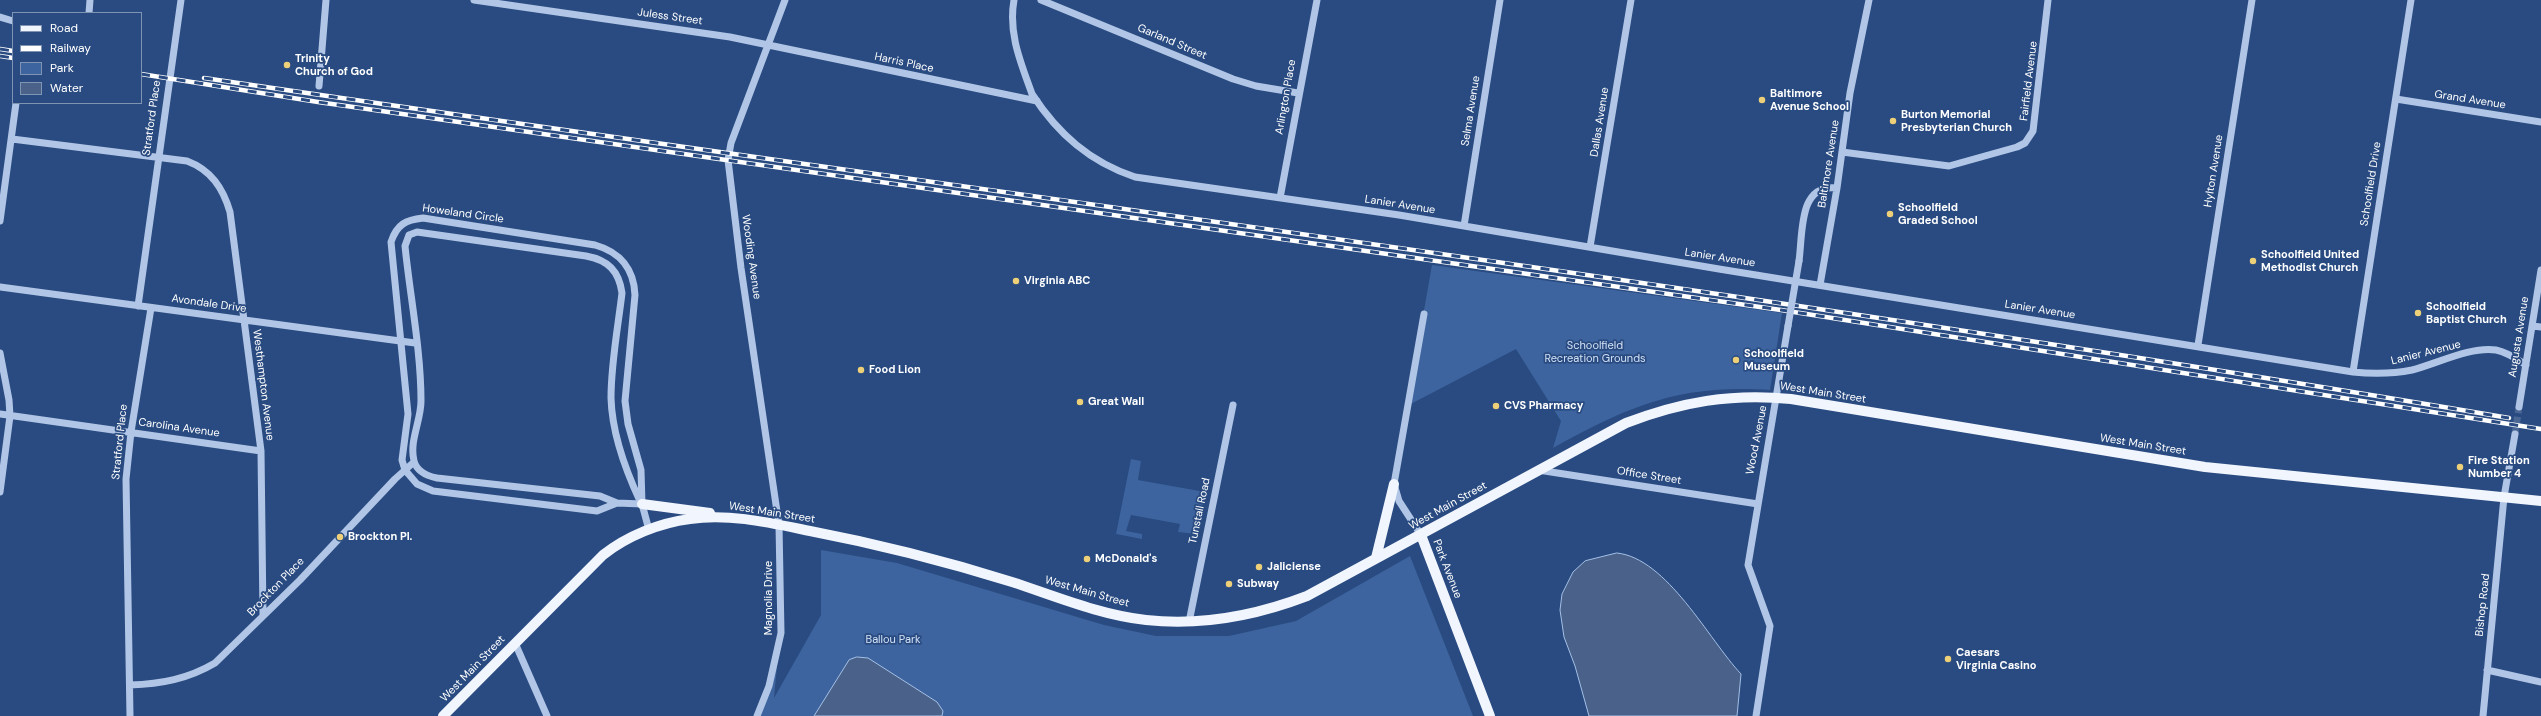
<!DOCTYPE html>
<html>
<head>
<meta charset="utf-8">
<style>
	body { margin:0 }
	#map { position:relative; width:2541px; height:716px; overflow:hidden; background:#294b81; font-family:"DM Sans",sans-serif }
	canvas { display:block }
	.legend { position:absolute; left:12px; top:12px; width:130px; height:92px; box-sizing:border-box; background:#294b81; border:1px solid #7f93b3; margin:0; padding:5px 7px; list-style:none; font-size:12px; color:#fff }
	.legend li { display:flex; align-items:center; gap:8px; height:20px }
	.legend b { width:20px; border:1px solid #7f93b3 }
</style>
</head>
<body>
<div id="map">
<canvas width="2541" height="716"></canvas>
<ul class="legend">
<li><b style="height:5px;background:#f1f5fd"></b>Road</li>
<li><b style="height:5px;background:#fff"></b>Railway</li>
<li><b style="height:11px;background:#3d649e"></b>Park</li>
<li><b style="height:11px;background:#4a6289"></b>Water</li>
</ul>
</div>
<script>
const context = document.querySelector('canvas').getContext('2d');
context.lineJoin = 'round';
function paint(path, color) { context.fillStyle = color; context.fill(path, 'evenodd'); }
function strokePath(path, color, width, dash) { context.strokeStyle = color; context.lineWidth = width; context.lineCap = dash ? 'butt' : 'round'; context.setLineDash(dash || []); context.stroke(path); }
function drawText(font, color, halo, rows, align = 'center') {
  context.font = font + ' "DM Sans",sans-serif'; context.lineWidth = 3.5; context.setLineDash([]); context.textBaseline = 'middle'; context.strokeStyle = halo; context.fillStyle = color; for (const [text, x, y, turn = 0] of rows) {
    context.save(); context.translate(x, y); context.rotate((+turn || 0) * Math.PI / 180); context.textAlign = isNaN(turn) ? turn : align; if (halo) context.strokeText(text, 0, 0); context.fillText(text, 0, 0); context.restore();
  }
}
paint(new Path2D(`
	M1432,265L1782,313L1770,390C1681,384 1630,405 1553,448L1561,421L1516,349L1407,406Z
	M1131,459L1141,461L1138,480L1205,492L1197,534L1178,532L1180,524L1131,515L1126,531L1142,534V539L1116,534Z
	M821,550L897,563L1104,625L1156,636H1229L1296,621L1410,556L1473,716H757L769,686L782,614L774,698L821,615Z`), '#3d649e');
const water = new Path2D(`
	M1617,553C1667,558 1709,640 1741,674L1737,716H1589L1575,666L1564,637L1560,610L1562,594L1573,572L1585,561Z
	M857,657L868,658L937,702L943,711L942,716H814L849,660Z`);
paint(water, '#4a6289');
strokePath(water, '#a5c0e6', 1);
strokePath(new Path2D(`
	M2515,434L2519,407`), '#496694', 7, [7, 3.5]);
strokePath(new Path2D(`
	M474,0L730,37L1037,101
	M1014,0C1008,34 1021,63 1032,94C1058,134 1090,162 1135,177L1399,215L1719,269L2353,372C2373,374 2392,374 2412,370C2436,364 2471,346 2496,350C2507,352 2517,359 2526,365
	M1041,0L1233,79L1256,86L1298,93
	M89,13L90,0
	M0,17L13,21
	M319,86L326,0
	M2396,99L2541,122
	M12,139L187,161C211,170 223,188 230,212L261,451L263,616
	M1842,152L1949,166L2017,147L2025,143L2033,131L2048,0
	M1280,198L1317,0
	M0,221L16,103
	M1464,226L1500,0
	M1590,247L1631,0
	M1799,261C1803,233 1798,183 1837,188
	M1820,285L1837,188L1850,93L1869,0
	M0,287L415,343
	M138,306L181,0
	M2533,326L2541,327
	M2198,345L2252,0
	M0,353L9,400L10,416L0,492
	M2353,372L2411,0
	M2519,407L2541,270
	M0,414L261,451
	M1538,470L1758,504
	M640,501C625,469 612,434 611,398C611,363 618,327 622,293C619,271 608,260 586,256L417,232L409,235L405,246C410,296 421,350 421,401C421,421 409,441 414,461C417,472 427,476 437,478L600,496L617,503L642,504L649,530
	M617,503L597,511L433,491L417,484L405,470L402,460L408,414L391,242C397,224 406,220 423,218L595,245C620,252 634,269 635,295L625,401L628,424L641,470L642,504
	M1421,535L1399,501L1394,484L1424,314
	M1189,622L1233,405
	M515,643L547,716
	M2487,670L2541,682
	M130,685C161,684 188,679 215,663L300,580L395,479L414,462
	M130,716L126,479L131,432L151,308
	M757,716L769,686L781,633L779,525L741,268L728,160L731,143L785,0
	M1756,716L1770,626L1748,565L1788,326
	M2483,716L2504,497L2515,434`), '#b1c6e6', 7);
strokePath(new Path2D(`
	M642,504L710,513
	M1421,535L1490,716
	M1376,558L1394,484
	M443,716L603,555C627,536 659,523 690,519C729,513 771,523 810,531C878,544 945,561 1012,582C1055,596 1100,615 1146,620C1202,626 1255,616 1307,596L1626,423C1681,402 1731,393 1791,399L2205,467L2541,501`), '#f1f5fd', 10);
const rail = new Path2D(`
	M0,49L13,51
	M0,56L13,58
	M141,74L318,102L1781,310L2541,429
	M204,78C973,191 1743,289 2509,418`);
strokePath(rail, '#fff', 4.5);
strokePath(rail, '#294b81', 3, [9]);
strokePath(new Path2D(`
	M1788,326L1799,261`), '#b1c6e6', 7);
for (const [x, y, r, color] of [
	[287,65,4,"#edd077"],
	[1762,100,4,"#edd077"],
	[1893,121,4,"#edd077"],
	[1890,214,4,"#edd077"],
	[2253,261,4,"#edd077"],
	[1016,281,4,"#edd077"],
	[2418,313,4,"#edd077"],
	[1736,360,4,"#edd077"],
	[861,370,4,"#edd077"],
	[1080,402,4,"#edd077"],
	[1496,406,4,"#edd077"],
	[2460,467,4,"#edd077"],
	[340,537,4,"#edd077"],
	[1087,559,4,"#edd077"],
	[1259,567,4,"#edd077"],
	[1229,584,4,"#edd077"],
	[1948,659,4,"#edd077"]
]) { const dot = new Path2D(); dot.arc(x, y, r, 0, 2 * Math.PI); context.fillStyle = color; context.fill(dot); strokePath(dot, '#294b81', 1.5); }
drawText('11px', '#fff', '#294b81', [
	["Juless Street",670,17,8],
	["Garland Street",1172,42,23],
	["Harris Place",904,63,12],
	["Fairfield Avenue",2029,81,-83],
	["Arlington Place",1286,97,-80],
	["Grand Avenue",2470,100,9],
	["Selma Avenue",1471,111,-81],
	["Stratford Place",152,118,-82],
	["Dallas Avenue",1600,122,-81],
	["Baltimore Avenue",1829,164,-81],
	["Hylton Avenue",2214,171,-81],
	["Schoolfield Drive",2371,184,-81],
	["Lanier Avenue",1400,205,9],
	["Howeland Circle",463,214,8],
	["Wooding Avenue",751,257,82],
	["Lanier Avenue",1720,258,9],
	["Avondale Drive",209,304,8],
	["Lanier Avenue",2040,310,9],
	["Augusta Avenue",2519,337,-81],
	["Lanier Avenue",2426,353,-14],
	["Westhampton Avenue",263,385,83],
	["West Main Street",1823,393,9],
	["Carolina Avenue",179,428,8],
	["Wood Avenue",1757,440,-79],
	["Stratford Place",120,442,-84],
	["West Main Street",2143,445,9],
	["Office Street",1649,476,9],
	["West Main Street",1448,506,-29],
	["Tunstall Road",1200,511,-78],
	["West Main Street",772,513,9],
	["Park Avenue",1447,569,69],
	["Brockton Place",276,587,-46],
	["West Main Street",1087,592,16],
	["Magnolia Drive",769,598,-90],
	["Bishop Road",2483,605,-84],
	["West Main Street",473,669,-46]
]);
drawText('bold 11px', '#fff', '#294b81', [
	["Trinity",295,59],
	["Church of God",295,72],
	["Baltimore",1770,94],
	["Avenue School",1770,107],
	["Burton Memorial",1901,115],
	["Presbyterian Church",1901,128],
	["Schoolfield",1898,208],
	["Graded School",1898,221],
	["Schoolfield United",2261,255],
	["Methodist Church",2261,268],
	["Virginia ABC",1024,281],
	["Schoolfield",2426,307],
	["Baptist Church",2426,320],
	["Schoolfield",1744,354],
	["Museum",1744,367],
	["Food Lion",869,370],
	["Great Wall",1088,402],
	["CVS Pharmacy",1504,406],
	["Fire Station",2468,461],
	["Number 4",2468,474],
	["Brockton Pl.",348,537],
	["McDonald's",1095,559],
	["Jaliciense",1267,567],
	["Subway",1237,584],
	["Caesars",1956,653],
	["Virginia Casino",1956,666]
], 'left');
drawText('11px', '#d3e1f5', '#294b81', [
	["Schoolfield",1595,346],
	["Recreation Grounds",1595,359],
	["Ballou Park",893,640]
]);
</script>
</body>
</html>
